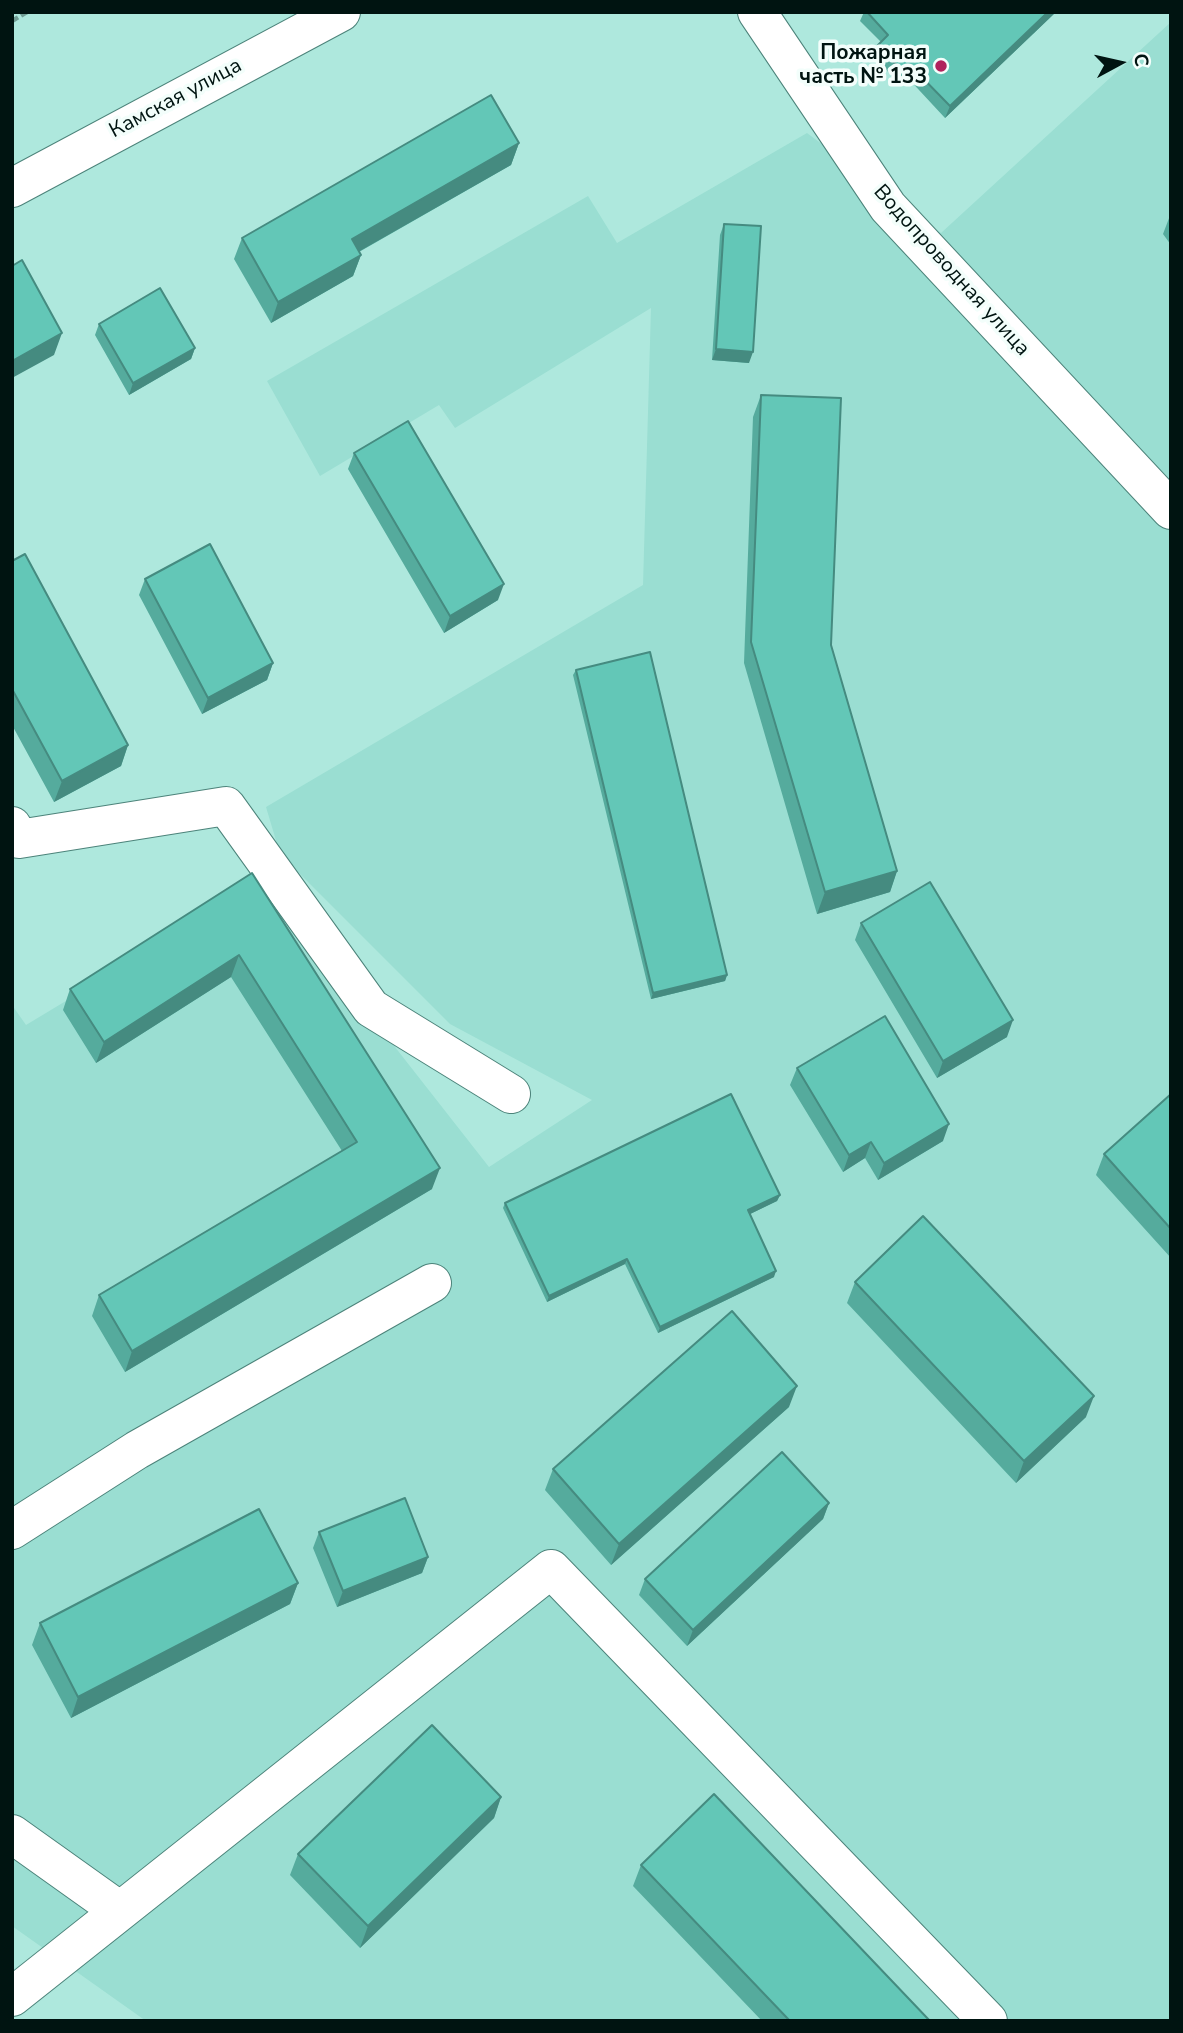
<!DOCTYPE html>
<html>
<head>
<meta charset="utf-8">
<style>
	body { margin:0 }
	#map { position:relative; width:1183px; height:2033px; overflow:hidden; background:#aee8dd; font-family:"Nunito Sans",sans-serif }
	canvas { display:block }
	.frame { position:absolute; inset:0; border:14px solid #001411; pointer-events:none }
	.north { position:absolute; left:1085px; top:28px; width:70px; height:70px; -webkit-text-stroke:5px #f3fefb; paint-order:stroke; rotate:82deg; font-size:19px; font-weight:700; line-height:28px; text-align:center; color:#001411 }
	.north::after { content:''; display:block; margin:auto; width:24px; height:32px; background:#001411; clip-path:polygon(50% 0,100% 100%,50% 72%,0 100%) }
</style>
</head>
<body>
<div id="map">
<canvas width="1183" height="2033"></canvas>
<div class="frame"></div>
<div class="north">С</div>
</div>
<script>
const context = document.querySelector('canvas').getContext('2d');
context.lineJoin = 'round';
function paint(path, color) { context.fillStyle = color; context.fill(path, 'evenodd'); }
function strokePath(path, color, width, dash) { context.strokeStyle = color; context.lineWidth = width; context.lineCap = dash ? 'butt' : 'round'; context.setLineDash(dash || []); context.stroke(path); }
function drawText(font, color, halo, rows, align = 'center') {
  context.font = font + ' "Nunito Sans",sans-serif'; context.lineWidth = 7; context.setLineDash([]); context.textBaseline = 'middle'; context.strokeStyle = halo; context.fillStyle = color; for (const [text, x, y, turn = 0] of rows) {
    context.save(); context.translate(x, y); context.rotate((+turn || 0) * Math.PI / 180); context.textAlign = isNaN(turn) ? turn : align; if (halo) context.strokeText(text, 0, 0); context.fillText(text, 0, 0); context.restore();
  }
}
paint(new Path2D(`
	M1171,22V2021H146L12,1926V1005L26,1025L265,881L489,1167L592,1100L450,1024L280,854L266,807L643,585L651,308L455,428L439,405L320,476L267,381L588,196L617,243L807,133L941,233Z`), '#9aded2');
const minor = new Path2D(`
	M757,12L888,207L1171,510
	M12,188L341,12
	M12,826L19,839L226,806L371,1008L511,1094
	M12,1530L137,1450L432,1283
	M12,1834L120,1911
	M12,1997L551,1569L988,2021`);
strokePath(minor, '#4c837a', 40);
strokePath(new Path2D(`
	M12,21L27,12`), '#709d94', 4.5, [7, 3.5]);
strokePath(minor, '#fff', 38);
paint(new Path2D(`
	M864,12H1056L945,118L906,76L899,83L873,56L878,45L881,42L860,21Z
	M519,143L511,165L359,252L361,255L353,276L271,323L234,259L242,238Z
	M1171,213V245L1163,234Z
	M724,224L749,363L712,360L720,235Z
	M99,324L195,348L191,359L129,395L95,335Z
	M761,395L831,645L897,871L890,892L817,914L744,663L753,417Z
	M354,453L498,600L444,633L348,469Z
	M12,561L128,745L121,766L54,802L12,725Z
	M145,579L273,663L267,680L202,714L139,595Z
	M576,670L727,975L725,981L651,999L573,675Z
	M252,873L432,1189L125,1372L92,1316L99,1295L342,1151L231,977L96,1063L63,1010L70,989Z
	M861,923L1007,1037L937,1078L855,940Z
	M797,1068L943,1141L878,1180L865,1158L843,1172L790,1085Z
	M1171,1094V1258L1096,1175L1104,1154Z
	M780,1195L777,1201L750,1214L774,1277L658,1333L625,1264L547,1302L503,1208L505,1203Z
	M855,1282L1086,1417L1016,1483L847,1303Z
	M789,1407L611,1565L545,1490L553,1469Z
	M829,1503L823,1519L687,1646L639,1595L645,1579Z
	M319,1532L428,1557L422,1573L337,1607L313,1548Z
	M298,1583L290,1604L71,1718L32,1645L40,1623Z
	M501,1797L494,1818L360,1948L290,1875L298,1854Z
	M641,1865L930,2021H762L633,1886Z`), '#55ab9d');
paint(new Path2D(`
	M1048,12H1056L945,118L950,106Z
	M910,65L906,76L899,83L903,72Z
	M519,143L511,165L344,260L352,239Z
	M361,255L353,276L271,323L278,302Z
	M62,333L54,355L12,378V361Z
	M195,348L191,359L129,395L133,383Z
	M716,349L753,352L749,363L712,360Z
	M504,584L498,600L444,633L450,616Z
	M273,663L267,680L202,714L208,698Z
	M128,745L121,766L54,802L62,781Z
	M897,871L890,892L817,914L825,892Z
	M239,955L231,977L96,1063L104,1042Z
	M727,975L725,981L651,999L653,993Z
	M1013,1020L1007,1037L937,1078L943,1061Z
	M949,1124L943,1141L878,1180L884,1163Z
	M871,1142L865,1158L843,1172L849,1155Z
	M440,1168L432,1189L125,1372L132,1351Z
	M780,1195L777,1201L746,1216L748,1210Z
	M627,1259L625,1264L547,1302L549,1296Z
	M776,1271L774,1277L658,1333L660,1327Z
	M797,1386L789,1407L611,1565L619,1544Z
	M1094,1396L1086,1417L1016,1483L1024,1461Z
	M829,1503L823,1519L687,1646L693,1630Z
	M428,1557L422,1573L337,1607L343,1591Z
	M298,1583L290,1604L71,1718L78,1697Z
	M501,1797L494,1818L360,1948L368,1926Z`), '#458b80');
const building = new Path2D(`
	M867,12H1048L950,106L910,65L903,72L878,45L888,35Z
	M491,95L519,143L352,239L361,255L278,302L242,238Z
	M724,224L761,226L753,352L716,349Z
	M22,260L62,333L12,361V266Z
	M160,288L195,348L133,383L99,324Z
	M761,395L841,398L831,645L897,871L825,892L751,642Z
	M408,421L504,584L450,616L354,453Z
	M210,544L273,663L208,698L145,579Z
	M25,554L128,745L62,781L12,689V561Z
	M650,652L727,975L653,993L576,670Z
	M252,873L440,1168L132,1351L99,1295L357,1142L239,955L104,1042L70,989Z
	M930,882L1013,1020L943,1061L861,923Z
	M885,1016L949,1124L884,1163L871,1142L849,1155L797,1068Z
	M731,1094L780,1195L748,1210L776,1271L660,1327L627,1259L549,1296L505,1203Z
	M1171,1094V1229L1104,1154Z
	M923,1216L1094,1396L1024,1461L855,1282Z
	M732,1311L797,1386L619,1544L553,1469Z
	M782,1452L829,1503L693,1630L645,1579Z
	M405,1498L428,1557L343,1591L319,1532Z
	M259,1509L298,1583L78,1697L40,1623Z
	M432,1725L501,1797L368,1926L298,1854Z
	M714,1794L930,2021H790L641,1865Z`);
paint(building, '#63c7b7');
strokePath(building, '#458b80', 2);
for (const [x, y, r, color] of [
	[941,66,7,"#b0225c"]
]) { const dot = new Path2D(); dot.arc(x, y, r, 0, 2 * Math.PI); context.fillStyle = color; context.fill(dot); strokePath(dot, '#f3fefb', 2.5); }
drawText('bold 21px', '#001411', '#f3fefb', [
	["Пожарная",927,54],
	["часть № 133",927,78]
], 'right');
drawText('21px', '#001411', '#f3fefb', [
	["Камская улица",176,99,-28],
	["Водопроводная улица",951,271,48]
]);
</script>
</body>
</html>
